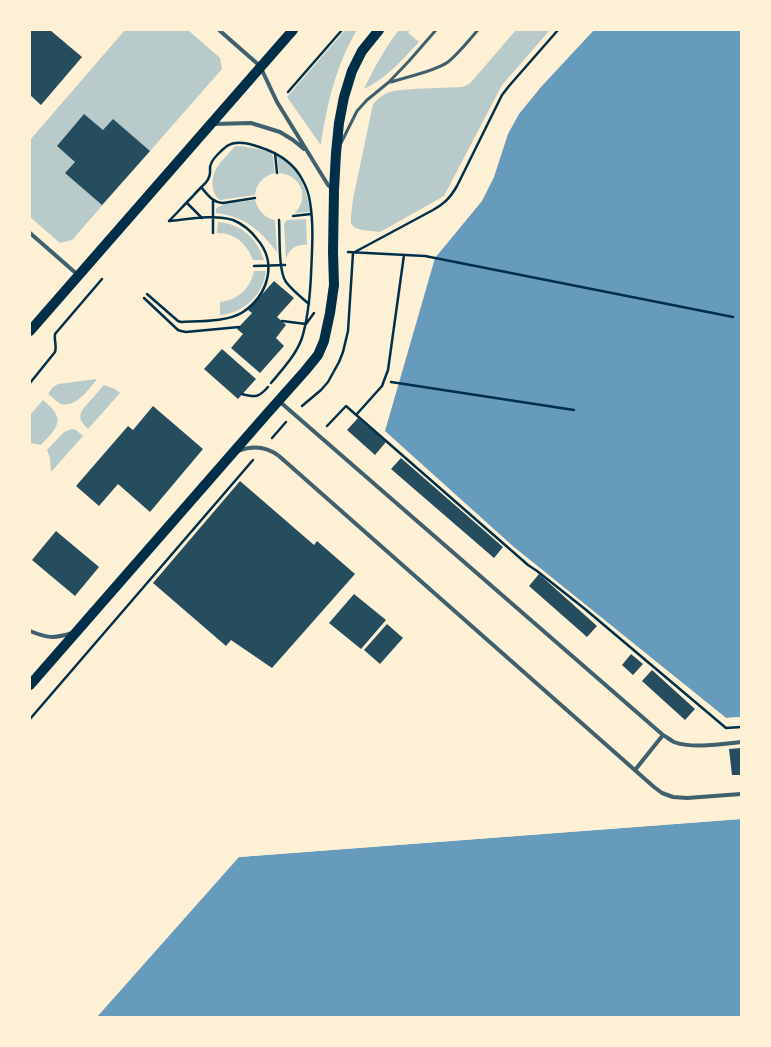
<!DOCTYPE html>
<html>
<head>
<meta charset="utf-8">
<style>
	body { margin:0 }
	#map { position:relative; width:771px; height:1047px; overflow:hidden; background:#fdf0d5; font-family:Manrope,sans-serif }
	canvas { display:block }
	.frame { position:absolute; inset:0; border:31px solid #fdf0d5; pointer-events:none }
</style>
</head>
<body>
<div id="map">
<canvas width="771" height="1047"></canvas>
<div class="frame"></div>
</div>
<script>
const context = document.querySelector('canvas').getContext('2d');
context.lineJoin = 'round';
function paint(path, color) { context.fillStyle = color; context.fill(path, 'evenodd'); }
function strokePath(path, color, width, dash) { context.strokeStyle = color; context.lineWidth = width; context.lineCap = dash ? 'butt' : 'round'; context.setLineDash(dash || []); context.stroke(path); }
paint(new Path2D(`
	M125,30H188L220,58L222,69L72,240L60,243L30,217V140Z
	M345,30H357C336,65 327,104 321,144H320L287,97Z
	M399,30H410L408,33L419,42C402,60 387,78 364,89C374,68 385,48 399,30Z
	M516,30H550L502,85L444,196L380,232L362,230L355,228L351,224V216L353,199L373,104L379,98L385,94L393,91L412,89L462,87L469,84L473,80Z
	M235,146C242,146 268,149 272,154C274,157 274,169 275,173C264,175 256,184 255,195L220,200C211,194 211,180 215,171C218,164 230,152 235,146Z
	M277,156C299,167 307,189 310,212L295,213C310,197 301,175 279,173Z
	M255,200C258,210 264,218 275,220L277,252C260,230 244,216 216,213V209L218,207L225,204Z
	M306,219L307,245C296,244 289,249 286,259L284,224L285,222L287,220Z
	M218,222C241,224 257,238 264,260H253C247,244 235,233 217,233Z
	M254,271H266C263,295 244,313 220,315V302C238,300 250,289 254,271Z
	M97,379C89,389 76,408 61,404C57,402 52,397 48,394L53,387L58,384Z
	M104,385L115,389L120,393L88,429C82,423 78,419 82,410Z
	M43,400C66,419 59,426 41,445L30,443V415Z
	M72,429L76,430L83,436L51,472L50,458L47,450L64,432Z`), '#b9caca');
paint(new Path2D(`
	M594,30H741V717L726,718L515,548L385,431L435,258L482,201L494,177L508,134L519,114L541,87Z
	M741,819V1017H97L239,857Z`), '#669bbc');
paint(new Path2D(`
	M515,548L726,718L741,717V719H725L514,549Z
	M741,817V819L239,857L241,855Z`), '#fdf0d5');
paint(new Path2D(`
	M30,30H50L82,57L41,105L30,95Z
	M84,114L103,130L113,119L150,151L102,205L65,173L75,162L57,146Z
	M274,281L294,298L277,317L286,325L276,338L284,346L260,373L231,348L243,334L237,329L252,313L248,310Z
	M222,349L256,379L238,399L204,369Z
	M153,406L203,449L150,512L118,484L99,506L76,486L128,426L133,430Z
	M358,418L386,442L375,455L347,430Z
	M401,458L503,547L494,558L391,469Z
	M240,481L314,545L317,541L355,574L272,668L231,640L226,646L153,583Z
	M56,531L99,567L75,596L32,560Z
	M539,574L597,626L587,637L529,586Z
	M354,594L386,620L361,649L329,623Z
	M387,624L403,638L380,664L364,650Z
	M631,654L643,664L633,675L622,665Z
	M652,670L695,709L685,720L642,681Z
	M741,748V775H732L729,749Z`), '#264d5e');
strokePath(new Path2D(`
	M288,92L342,30
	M275,153L277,173
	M201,187C208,195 212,202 223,203L255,198
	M213,200V233
	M187,203L202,218
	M293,216L311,214
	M279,220C280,235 278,271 286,282C292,290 301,297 309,304
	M169,221C177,213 185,204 193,196C197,191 203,186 207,181C213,172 208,170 211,164C212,159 223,149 227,146C238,139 254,145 265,149C281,155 294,164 302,179C306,186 309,194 310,202C314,226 312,251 311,275C310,296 308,318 302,338C296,355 282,370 271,383
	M348,252L425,256L733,317
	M254,266L285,265
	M147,294L178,321L181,322C199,321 228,322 243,312C268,295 278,263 257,239C251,231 243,224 233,220C215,214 189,219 170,221
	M144,298L178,330L181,331L186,332L239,327
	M282,321L306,324L314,313
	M391,382L574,410
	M30,383L55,352C57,346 54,341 55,334L102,279
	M242,394C256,398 259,397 268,387
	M302,406L321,390L328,382L339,362L343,352L348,331L353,253L433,210C445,203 450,198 457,186L502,95L509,86L558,30
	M356,415L382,386L388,370L404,255
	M327,426L346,406L528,565L537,571L585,609L726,728L741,727
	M272,438L286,422
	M30,719L253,460`), '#003049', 2.5);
strokePath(new Path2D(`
	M391,82C406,77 436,71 448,62C459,53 468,41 478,30
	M341,143L357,111L367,100L389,82L409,61L436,30`), '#3f606c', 3);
strokePath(new Path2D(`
	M219,30L260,66L277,102L328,185L333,189
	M214,124L251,123L280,132L293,140L304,149
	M30,233L78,275
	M279,401L663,735C667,737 670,740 674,742C692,749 722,744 741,742
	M238,451C253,445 266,446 279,456L654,787L662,793L673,797L687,798L741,794
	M30,631C47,638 54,639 72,633
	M635,770L663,735`), '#3f606c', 4);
strokePath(new Path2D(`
	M30,331L293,30
	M30,685L265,416L305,371L318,355L324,341L330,313L334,285L333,252L334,190L336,153L339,123L344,97L352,71L362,51L379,30`), '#003049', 10);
</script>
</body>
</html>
